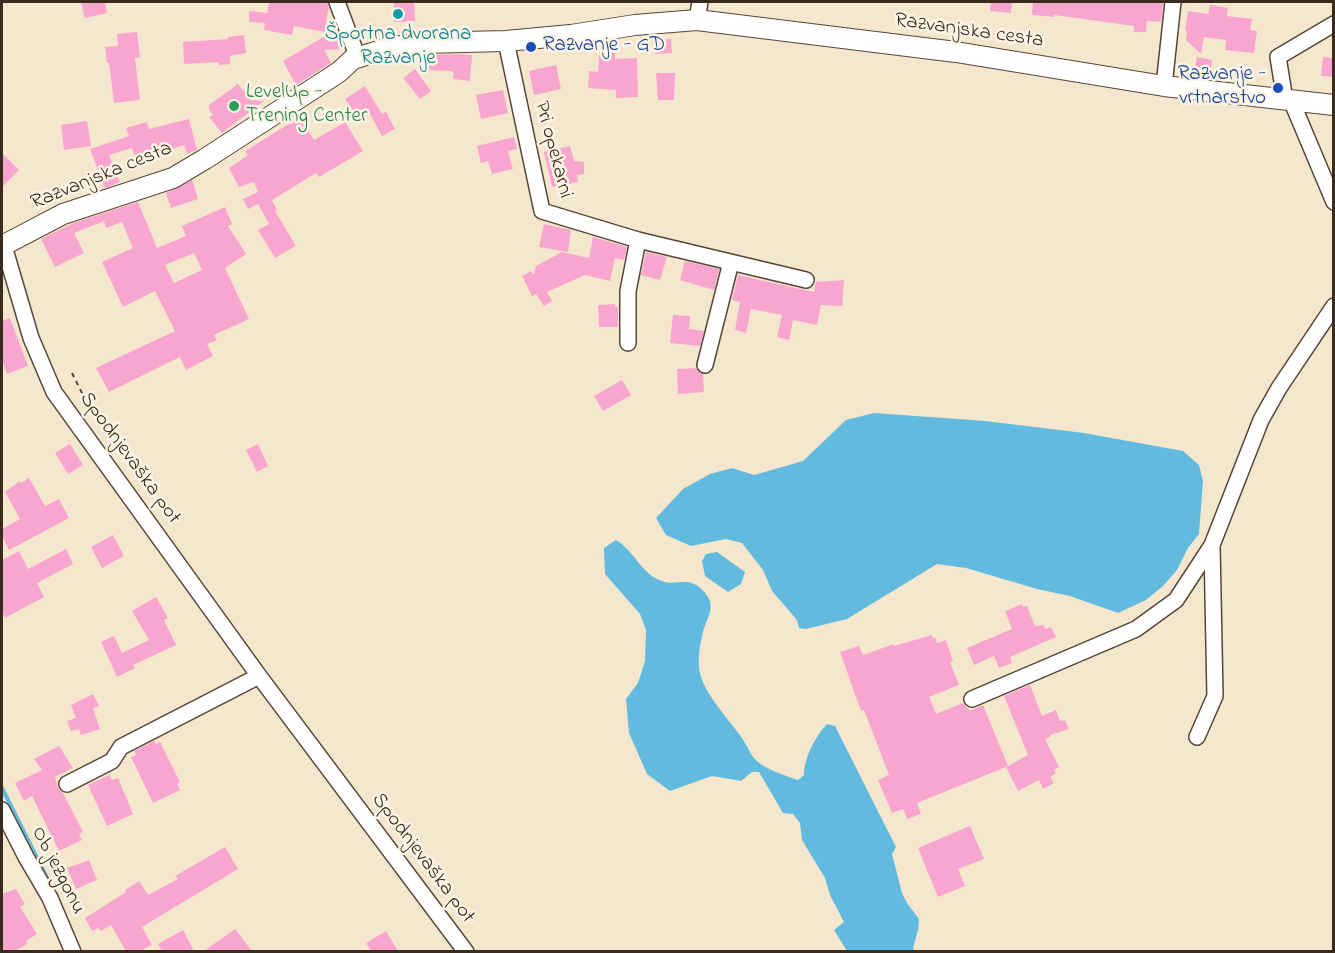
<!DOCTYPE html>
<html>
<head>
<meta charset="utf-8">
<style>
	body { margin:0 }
	#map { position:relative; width:1335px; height:953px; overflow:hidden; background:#f5e7cd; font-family:"Indie Flower",sans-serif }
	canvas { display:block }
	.frame { position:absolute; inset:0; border:3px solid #3b2a1e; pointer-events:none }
</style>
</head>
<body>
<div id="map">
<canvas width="1335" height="953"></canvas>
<div class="frame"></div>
</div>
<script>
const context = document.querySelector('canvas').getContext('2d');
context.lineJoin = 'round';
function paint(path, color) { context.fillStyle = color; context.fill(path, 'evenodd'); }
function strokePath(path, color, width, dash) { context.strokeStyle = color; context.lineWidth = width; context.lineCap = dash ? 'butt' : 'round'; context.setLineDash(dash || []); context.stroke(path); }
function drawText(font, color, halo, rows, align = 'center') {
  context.font = font + ' "Indie Flower",sans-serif'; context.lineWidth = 5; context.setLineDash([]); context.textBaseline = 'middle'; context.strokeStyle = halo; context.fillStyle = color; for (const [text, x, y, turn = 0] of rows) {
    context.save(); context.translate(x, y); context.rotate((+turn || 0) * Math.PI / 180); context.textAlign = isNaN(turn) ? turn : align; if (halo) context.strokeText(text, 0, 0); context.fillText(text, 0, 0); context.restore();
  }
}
paint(new Path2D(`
	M874,413L985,421L1084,433L1183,451L1199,465L1203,481L1199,534L1188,548L1177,570L1163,586L1146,600L1118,613L1070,596L1037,589L966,568L937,564L847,619L806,629L799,628L797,620L772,591L763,570L742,543L726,539L691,546L666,535L656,518L683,489L710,474L732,468L754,475L803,461L846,420Z
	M616,540C633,550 641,572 659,580C678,589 690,571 708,597C715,609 706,620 703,632C700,643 697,661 700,673C704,693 729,720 742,738C746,744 749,751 753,757C761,768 786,776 798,780L804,775C804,758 815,737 827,724L835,726L896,847L892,854L902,893L907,903L919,919L918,930L913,948L915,951H847L834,930L844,922L830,895L825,878L802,840L800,823L793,814L783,813L759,772H752L741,781L712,776L670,791L647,774L629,733L626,699L638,683L645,661L646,630L640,614L605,574L604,548Z
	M717,552L745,572L741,584L728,592L705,576L702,561L706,554Z`), '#62bbdf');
strokePath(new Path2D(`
	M2,788L54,892`), '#62bbdf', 4);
paint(new Path2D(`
	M81,2H105L107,13L85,18Z
	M269,2H327L329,8L326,20H333L344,49L324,50L331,63L296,85L283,61L330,33L294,26L292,35L264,30L265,23L249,22V11L267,13Z
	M394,2H414L415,21L394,22Z
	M991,2H1012L1011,13L990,11Z
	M1033,2H1163L1161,22L1147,21L1146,32H1134V26L1054,15V17L1032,15Z
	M1210,5L1228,8L1227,16L1252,19L1250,30L1257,31L1254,53L1225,50L1226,40L1204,37L1201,54L1186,40L1187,31L1185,30L1188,11L1208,14Z
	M137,32L140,57L135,58L140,100L114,103L109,63H107L105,47L118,46L117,34Z
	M244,35L246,53L230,56V64L219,65L218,62L184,64L183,42L228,39V37Z
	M671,39L672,53L655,54V40Z
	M615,52V59L637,58L638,97L616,98V90L588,88L589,71L598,72L599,56Z
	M462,54L472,55L470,81L453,79L454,73L451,71L426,70L428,55Z
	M1197,57L1212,60L1211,72L1195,69Z
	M1323,57L1334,58V77L1321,76Z
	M556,65L561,89L534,95L529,71Z
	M415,69L431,91L420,99L403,78Z
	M656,73H675L674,100H658Z
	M238,84L243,91L246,90L250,95V100L264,101L222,133L209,117L213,115L209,109V105Z
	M365,86L382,114L386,112L395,129L382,136L369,112L359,119L345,99Z
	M503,90L508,113L481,119L476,95Z
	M300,117L314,140L345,122L363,151L319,177L316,173L272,200L277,210L275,211L296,246L275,258L258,230L269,224L258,204L248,209L243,199L258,192L254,182L239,187L229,168L248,155L245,151Z
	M189,119L197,150L187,154L184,145L172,149L171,146L135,157L132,148L109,155L120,182L105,188L90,149L129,136L126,128L147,122L149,129Z
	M87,121L91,146L64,150L61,125Z
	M514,137L517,149L508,151L513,169L492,174L488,161L481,163L477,146Z
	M570,146L574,161L584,162V174L577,175L578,182L552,187L544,152Z
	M2,153L19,170L2,187Z
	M192,180L198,199L171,208L166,193Z
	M138,202L157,248L186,236L182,226L225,207L232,224L228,226L246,254L225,268L249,319L214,335L217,340L207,344L213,356L186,370L180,357L109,392L96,368L175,331L155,291L123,307L102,262L133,248L122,222L106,228L104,221L74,233L84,253L55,267L41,239L73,223ZM194,253L202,270L174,283L165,265Z
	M544,224L571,230L568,252L539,247Z
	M593,237L627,247L624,260L615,258L610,281L585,275L547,292L552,301L544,306L536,294L532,296L522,276L531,271L534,275L536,266L562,252L589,258Z
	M646,252L667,257L660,280L641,275Z
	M685,261L719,269L714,290L680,280Z
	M738,275L814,292L816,282L844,280L842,306L821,305L817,325L793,320L789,340L777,337L782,315L751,309L746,333L735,330L740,302L732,300Z
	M615,304V307H618V327H599L598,305Z
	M673,315L690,316L689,329L704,331L700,346L670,343Z
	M10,318L28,366L7,374L2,360V321Z
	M696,368L703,374L704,392L678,394L677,369Z
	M622,380L631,395L603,411L594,396Z
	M70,444L83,465L68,474L55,453Z
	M258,444L268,466L257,472L246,450Z
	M29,478L45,506L59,499L69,518L9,550L2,536V529L20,519L5,492L20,481L21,483Z
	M113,535L124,556L102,568L91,547Z
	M66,549L73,564L37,583L44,597L5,618L2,610V560L19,551L28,569Z
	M156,597L168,618L164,620L176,645L133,665L135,668L117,677L101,642L114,636L122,653L149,640L132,611Z
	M1022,604L1023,607L1027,606L1035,626L1044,625L1045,629L1051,627L1056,637L1010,657L1012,663L999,668L994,656L974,665L967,648L1012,629L1005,611Z
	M932,635L933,639L935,637L937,643L946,640L953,661L950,662L959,685L929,697L936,714L963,703L970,711L983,705L1008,766L1028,755L1004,696L1030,685L1042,716L1056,710L1060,721L1065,720L1069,729L1050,735V737L1045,739L1059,767L1054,770L1056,773L1050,777L1054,783L1043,789L1039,780L1018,791L1006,767L917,803L921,814L907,819L903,809L892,813L878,780L889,775L864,710L861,711L840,652L859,646L863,655L894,644V646Z
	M93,694L99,706L93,708L100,729L81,735L79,729L71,731L67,721L76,718L71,705Z
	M154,741L156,744L160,742L180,782L177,784L180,790L153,803L131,757L136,755L134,751Z
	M59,746L73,768L55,777L58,788L63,793L83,832L79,834L82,840L59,851L32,796L24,801L15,783L42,770L34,759Z
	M109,775L112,780L118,778L133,814L107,826L88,785Z
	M970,826L984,859L958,869L965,886L938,897L918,848Z
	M225,847L238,869L142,927L152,945L140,951H126L111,925L101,931L98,928L92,931L85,918L126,892L125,890L139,881L148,895L178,879L175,876Z
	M89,860L97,880L76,889L67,868Z
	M16,889L25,904L20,907L37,934L26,941L27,944L15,951H2V894Z
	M235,929L252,951H204Z
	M183,930L194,951H162L158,944Z
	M386,931L398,951H371L366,943Z`), '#f8a6cf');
const minor = new Path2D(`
	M337,2L355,50L353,59
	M697,20L700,2
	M506,41L542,211L638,240L806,280
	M1164,86L1173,2
	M1285,100L1278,57L1334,24
	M1291,100L1334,202
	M4,246L31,338L54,392L259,676L466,952
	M628,343V291L638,240
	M705,365L731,262
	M972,699L1136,629L1176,600L1212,545L1261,420L1279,388L1334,306
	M1197,737L1215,696L1212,545
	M67,784L112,761L121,747L259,676
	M2,810L26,857L50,898L73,952`);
const tertiary = new Path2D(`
	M2,246L63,214L173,178L205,159L339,72L353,59L388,48L421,43L506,41L571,35L635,25L697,20L956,52L1164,86L1334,105`);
strokePath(minor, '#574638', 18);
strokePath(tertiary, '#574638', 22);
strokePath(new Path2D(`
	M72,373L95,419L115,446`), '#574638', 2, [4.5, 4.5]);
strokePath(minor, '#fff', 15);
strokePath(tertiary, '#fff', 20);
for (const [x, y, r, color] of [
	[398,14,6,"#0f9aa8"],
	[531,47,6,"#1a4fb4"],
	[1278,88,6,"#1a4fb4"],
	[234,106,6,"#2e9e5b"]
]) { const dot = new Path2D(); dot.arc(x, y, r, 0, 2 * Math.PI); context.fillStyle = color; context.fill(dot); strokePath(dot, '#fcf5e5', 2); }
drawText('21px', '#3b2a1e', '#fcf5e5', [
	["Razvanjska cesta",969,32,8],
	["Pri opekarni",552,150,75],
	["Razvanjska cesta",102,177,-22],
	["Spodnjevaška pot",129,459,54],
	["Spodnjevaška pot",422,859,53],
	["Ob jezgonu",57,871,63]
]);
drawText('21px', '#0d838f', '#fcf5e5', [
	["Športna dvorana",398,36],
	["Razvanje",398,60]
]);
drawText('21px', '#164399', '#fcf5e5', [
	["Razvanje - GD",543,47],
	["Razvanje -",1266,76,"right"],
	["vrtnarstvo",1266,100,"right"]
], 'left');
drawText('21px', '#27864d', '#fcf5e5', [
	["LevelUp -",246,94],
	["Trening Center",246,118]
], 'left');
</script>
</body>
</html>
